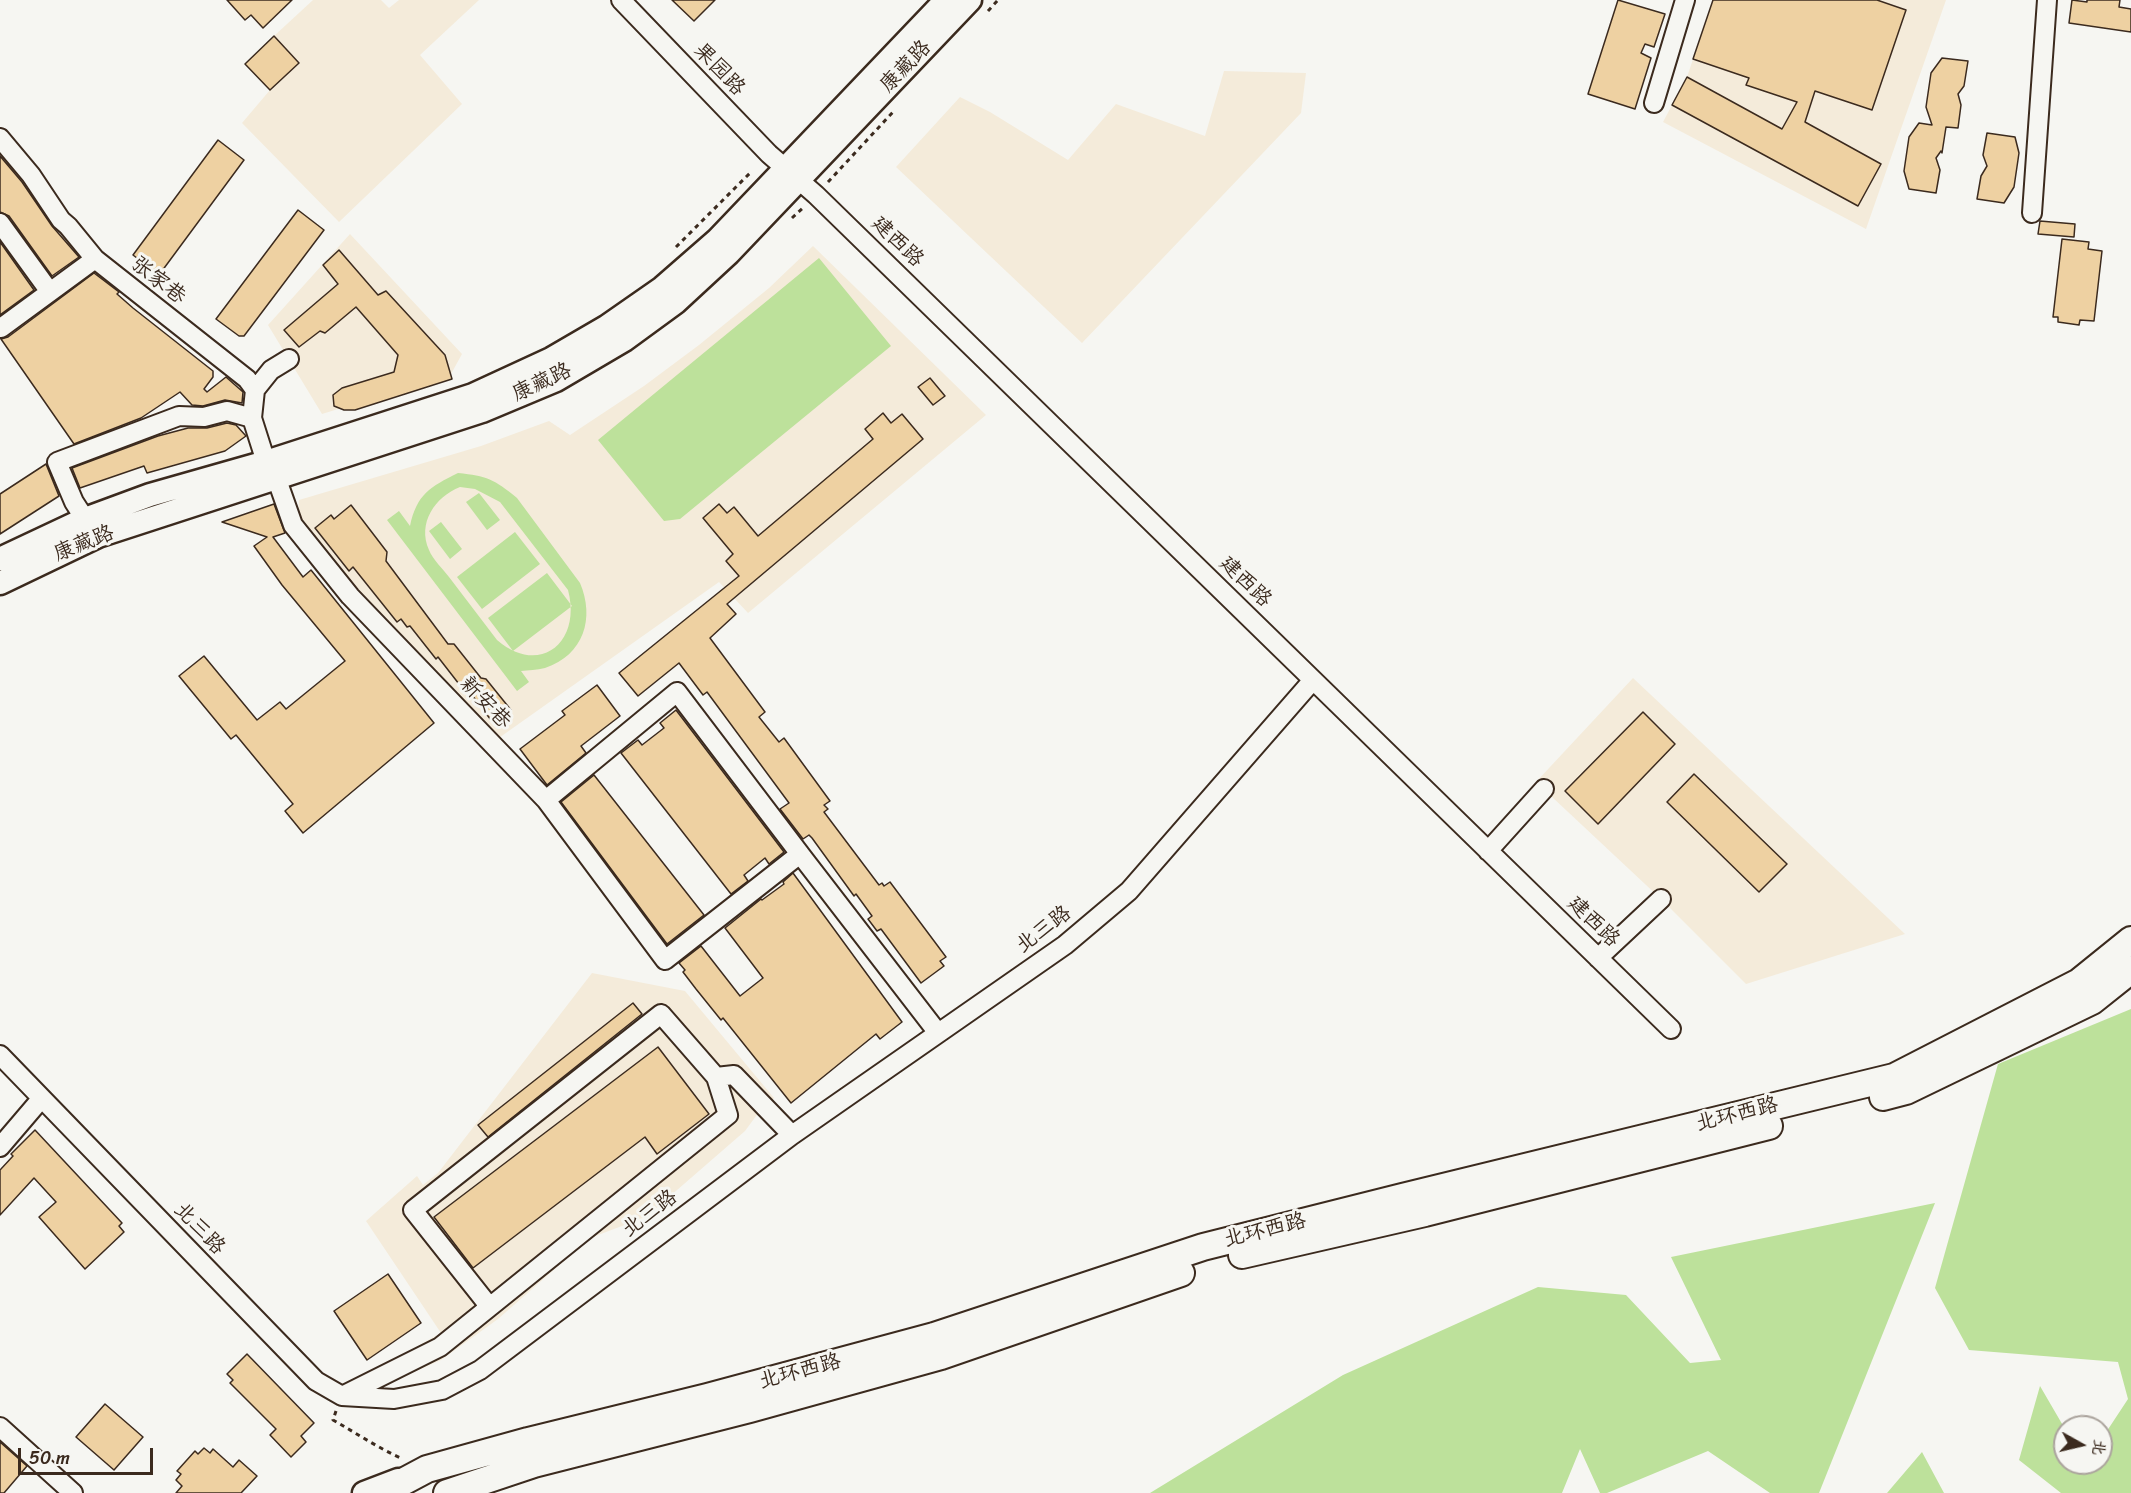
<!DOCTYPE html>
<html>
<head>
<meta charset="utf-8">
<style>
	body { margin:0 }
	#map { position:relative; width:2131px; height:1493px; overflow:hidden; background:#f6f6f2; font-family:Sriracha,"LXGW WenKai TC",sans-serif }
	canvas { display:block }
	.north { position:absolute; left:2053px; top:1415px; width:60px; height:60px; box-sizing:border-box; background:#f6f6f2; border:2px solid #aba49d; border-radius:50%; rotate:98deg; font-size:16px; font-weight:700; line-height:24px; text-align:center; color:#3b2a1e }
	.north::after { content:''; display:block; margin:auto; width:21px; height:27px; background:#3b2a1e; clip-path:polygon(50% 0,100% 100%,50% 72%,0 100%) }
	.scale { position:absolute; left:18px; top:1448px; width:135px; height:27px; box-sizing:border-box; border:3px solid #3b2a1e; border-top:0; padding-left:8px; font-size:18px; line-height:21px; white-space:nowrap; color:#3b2a1e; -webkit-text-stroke:4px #f6f6f2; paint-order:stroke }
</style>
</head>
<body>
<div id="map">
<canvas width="2131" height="1493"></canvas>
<div class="north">北</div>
<div class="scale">50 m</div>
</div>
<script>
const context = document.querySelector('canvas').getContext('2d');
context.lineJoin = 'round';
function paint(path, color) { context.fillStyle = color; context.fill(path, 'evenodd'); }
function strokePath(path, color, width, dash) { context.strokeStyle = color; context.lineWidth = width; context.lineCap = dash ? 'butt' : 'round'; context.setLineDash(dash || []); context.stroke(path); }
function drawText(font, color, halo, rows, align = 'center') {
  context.font = font + ' Sriracha,"LXGW WenKai TC",sans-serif'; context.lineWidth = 6; context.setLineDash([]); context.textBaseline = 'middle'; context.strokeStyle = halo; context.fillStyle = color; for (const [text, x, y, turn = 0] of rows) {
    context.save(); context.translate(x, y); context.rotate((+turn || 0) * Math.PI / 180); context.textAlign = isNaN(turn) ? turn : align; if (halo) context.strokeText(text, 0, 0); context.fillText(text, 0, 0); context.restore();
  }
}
paint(new Path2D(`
	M313,0H381L389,8L399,0H479L420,55L462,104L339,222L242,123L270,90L298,63L274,36Z
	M1713,0H1946L1866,229L1663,122L1687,77Z
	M1224,71L1306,73L1301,113L1082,343L896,167L960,97L990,112L1068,160L1116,104L1205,136Z
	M350,234L462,354L451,374L322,414L268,325Z
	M813,246L986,415L748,613L719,582L496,740L316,547L298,514L299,500L481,446L549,421L570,435L644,386L699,345L769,288Z
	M1633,678L1905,934L1746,984L1661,899L1536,782Z
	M592,973L685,991L774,1098L759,1112L745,1131L646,1217L590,1238L498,1319L441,1360L389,1383L379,1368L441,1333L366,1221L417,1176L423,1185L438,1173Z`), '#f4ebda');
paint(new Path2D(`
	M819,258L891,346L680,519L664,521L598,440Z
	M458,473C487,476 494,479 517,498L580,583C595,618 584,655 545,668C537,670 528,670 521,671L529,682L517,691L387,520L399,511L410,526C417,494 430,487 458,473ZM460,487L475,489L500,502L568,590C582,642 540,677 497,640C481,619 465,598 449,577C443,569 433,560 429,550C417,523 435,497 460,487Z
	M479,493L500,520L487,530L466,502Z
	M441,522L462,549L450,559L429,531Z
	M515,532L540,564L482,609L457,577Z
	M547,573L572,606L513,651L488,618Z
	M2131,1009V1493H2061L2019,1460L2040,1386L2065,1429V1463H2101V1440L2128,1399L2118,1362L1969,1350L1935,1288L1998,1064Z
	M1935,1203L1819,1493H1770L1708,1451L1607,1493H1600L1580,1449L1562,1493H1150L1343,1375L1538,1287L1626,1295L1690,1363L1721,1360L1671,1257Z
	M1922,1452L1944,1493H1887Z`), '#bde19b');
const building = new Path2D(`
	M227,0H292L263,28L251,15L245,20Z
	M672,0H715L694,21Z
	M1618,0L1665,14L1654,47L1645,44L1641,53L1651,58L1635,109L1588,94Z
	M1713,0H1877L1906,10L1872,110L1815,91L1805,122L1881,164L1858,206L1672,105L1687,77L1782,129L1797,102L1746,85L1749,78L1693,59Z
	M2072,0L2087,2V0H2120L2119,7L2131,9V32L2069,23Z
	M274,36L299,63L270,90L245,64Z
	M1942,58L1968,61L1964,86L1958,94L1961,105L1958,128L1946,127L1942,153L1941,151L1936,158L1940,170L1936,193L1909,189L1904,171L1909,137L1919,123L1932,125L1926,107L1931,73Z
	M1987,133L2015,137L2019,153L2014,187L2004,203L1977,199L1981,176L1987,166L1983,155Z
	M218,140L244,160L159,275L133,255Z
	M0,156L22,182L52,226L79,257L52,276L9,216L0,212Z
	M298,210L324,230L244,336H239L216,319Z
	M2040,221L2075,224L2074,237L2038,234Z
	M2062,239L2089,242L2088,249L2102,251L2094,321L2080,320L2079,325L2058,322V317H2053Z
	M0,242L34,290L0,315Z
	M339,250L378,295L386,291L445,355L452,379L355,410H344L334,406L333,395L342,388L394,372L398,355L356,307L325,333L320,331L299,347L284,330L338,284L323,265Z
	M94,273L119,292L117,294L133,308L213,371V377L204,389L207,392L226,377L243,392L242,403L225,400L203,406L192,405L180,392L141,418L74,444L1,339L8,337Z
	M930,378L945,396L933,405L918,387Z
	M883,413L891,423L902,414L923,439L727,604L736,614L710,638L765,712L759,717L779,742L784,738L830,801L824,805L828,809L824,812L879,885L882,883L884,886L890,882L946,957L940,961L944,966L921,983L881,929L877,931L868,919L872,916L856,894L854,896L812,838L809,835L803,839L780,809L789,803L707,692L703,695L679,663L638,696L619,673L739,576L726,561L733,554L703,518L719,504L727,513L734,507L758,536L873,439L865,429Z
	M227,423L236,425L246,436L225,451L147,473L144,466L80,488L72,468L158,436L188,428H207Z
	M46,464L59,496L0,534V494Z
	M274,504L285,533L273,537L303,577L311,570L434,723L303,833L285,811L293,804L236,735L231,739L179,676L204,656L257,720L280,702L286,709L345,661L282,585L254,546L267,537L222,522Z
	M351,505L387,552L386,561L448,644H454L481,678L486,679L511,710L494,724L469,691L466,693L438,657L436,659L410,626L407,627L401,619L397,622L353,567L349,571L315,528L331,515L334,519Z
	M597,685L620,716L581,746L586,753L547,785L520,749L565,715L562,711Z
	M676,710L784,852L769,864L765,858L744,875L748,881L731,894L621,753L638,740L642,745L664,728L660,723Z
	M1643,712L1675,744L1598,824L1565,791Z
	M1694,774L1787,864L1759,892L1667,802Z
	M594,775L704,915L667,944L561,802Z
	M793,873L902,1022L880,1039L876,1034L791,1103L723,1018L721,1020L696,989L683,972L685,970L679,963L701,946L740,996L763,978L725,928L761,899L762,900L784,884L783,882Z
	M633,1003L642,1014L488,1137L478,1125Z
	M658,1047L709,1114L657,1154L645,1137L473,1268L434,1217Z
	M35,1130L122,1223L119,1226L124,1232L85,1269L39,1217L56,1202L34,1178L0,1215V1170L13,1156L11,1154Z
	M388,1274L421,1323L367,1360L334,1311Z
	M247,1354L314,1423L301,1436L306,1442L291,1457L270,1435L276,1429L230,1383L233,1380L227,1374Z
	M105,1404L143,1437L114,1470L76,1437Z
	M0,1442L27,1466L4,1493H0Z
	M204,1448L210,1453L213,1449L233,1467L239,1460L257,1476L241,1493H176L182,1486L176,1480L181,1474L177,1471L195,1451L198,1454Z`);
paint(building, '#eed1a2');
strokePath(building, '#3b2a1e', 1.5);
const minor = new Path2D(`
	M621,0L769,154L816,195L1671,1029
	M1654,103L1685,0
	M0,138L31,175L61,220L68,226L95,259L247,379L255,390L252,418L266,462
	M2032,213L2047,0
	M0,223L50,292
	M1,328L95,259
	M255,390L271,370L289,359
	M276,477L293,525L350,596L546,800L665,960L800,854L677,692L546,800
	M85,519L74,502L57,462L179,416L204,417L227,411L252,418
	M1488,851L1544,789
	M800,854L938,1033
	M1598,958L1661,899
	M0,1055L316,1381L342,1396L394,1399L442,1390L480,1370L792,1135L1065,945L1129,891L1313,680
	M0,1147L41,1099
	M489,1306L413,1210L661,1014L716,1077L734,1075L792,1135
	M344,1395L440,1347L728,1115L716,1077
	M0,1427L73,1493`);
const major = new Path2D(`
	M0,559L85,519L150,495L266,462L473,395L551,359L606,327L662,288L717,240L946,0
	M0,583L98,536L482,411L556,380L624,340L676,302L729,253L970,0
	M364,1493L398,1480`);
const highway = new Path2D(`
	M1883,1097L1906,1091L2092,1001L2131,970
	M1242,1255L1425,1213L1769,1126
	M382,1493L427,1469L528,1441L707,1397L934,1336L1203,1247L1402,1197L1894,1077L2079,982L2131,940
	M447,1493L534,1464L750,1409L941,1356L1181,1273`);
strokePath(minor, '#3b2a1e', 22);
strokePath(major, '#3b2a1e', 27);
strokePath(highway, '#3b2a1e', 30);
strokePath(new Path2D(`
	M988,11L998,0
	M828,182L893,112
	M792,218L805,206
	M676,247L752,171
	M336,1411L333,1420C356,1433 378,1448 403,1459`), '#3b2a1e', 3, [4.5, 4.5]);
strokePath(minor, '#f6f6f2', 18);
strokePath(major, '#f6f6f2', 22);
strokePath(highway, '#f6f6f2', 26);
drawText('21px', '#3b2a1e', '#f6f6f2', [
	["康藏路",906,67,-46],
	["果园路",719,70,46],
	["建西路",897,242,44],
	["张家巷",158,281,38],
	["康藏路",542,383,-25],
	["康藏路",84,544,-22],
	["建西路",1245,582,44],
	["新安巷",485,703,46],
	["建西路",1593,922,44],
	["北三路",1044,930,-37],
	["北环西路",1737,1115,-14],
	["北三路",650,1214,-37],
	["北三路",199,1229,46],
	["北环西路",1265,1231,-14],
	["北环西路",800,1372,-15]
]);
</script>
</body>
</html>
